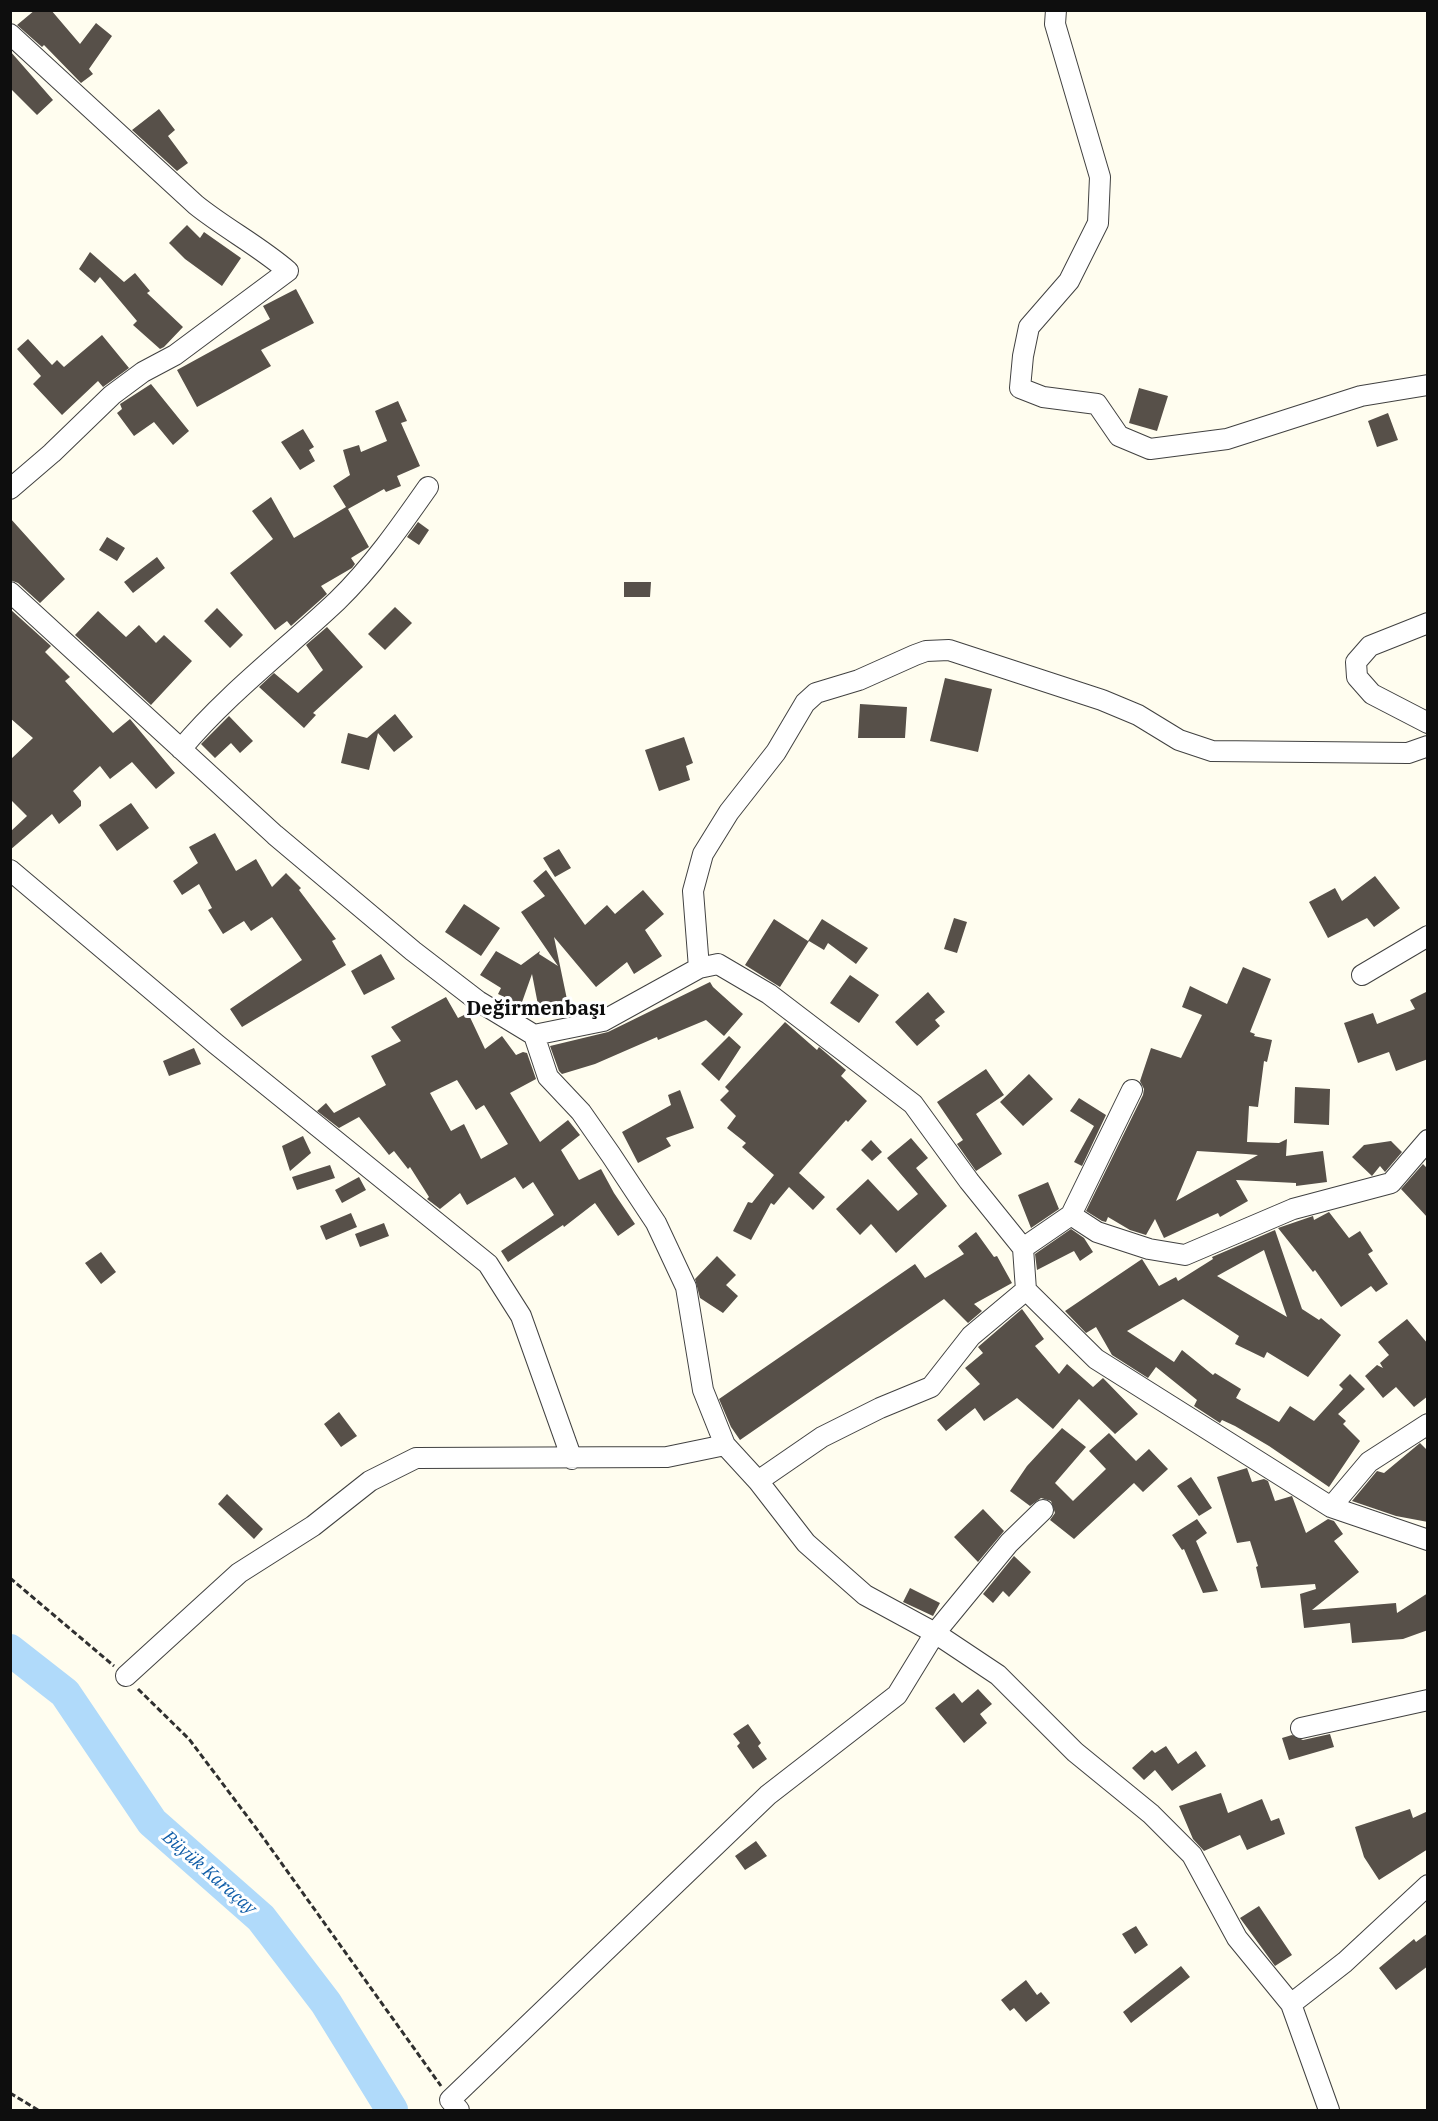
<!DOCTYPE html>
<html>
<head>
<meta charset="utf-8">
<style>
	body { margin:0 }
	#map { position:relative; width:1438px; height:2121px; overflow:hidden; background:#fffdef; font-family:"IBM Plex Serif",serif }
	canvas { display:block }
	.frame { position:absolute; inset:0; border:12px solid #0e0e0e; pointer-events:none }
</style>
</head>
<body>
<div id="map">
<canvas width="1438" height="2121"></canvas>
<div class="frame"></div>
</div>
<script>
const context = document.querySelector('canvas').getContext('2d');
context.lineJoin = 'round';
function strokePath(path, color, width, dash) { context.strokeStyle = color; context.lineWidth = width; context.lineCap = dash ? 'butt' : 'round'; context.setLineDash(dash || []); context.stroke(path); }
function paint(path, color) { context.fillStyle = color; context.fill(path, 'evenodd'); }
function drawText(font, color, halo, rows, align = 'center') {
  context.font = font + ' "IBM Plex Serif",serif'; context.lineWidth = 6; context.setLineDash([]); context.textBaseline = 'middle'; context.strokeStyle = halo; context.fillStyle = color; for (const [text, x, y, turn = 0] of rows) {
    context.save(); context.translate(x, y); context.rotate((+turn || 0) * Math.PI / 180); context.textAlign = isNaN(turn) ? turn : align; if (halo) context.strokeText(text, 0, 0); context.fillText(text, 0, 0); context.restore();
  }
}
strokePath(new Path2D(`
	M10,1650L65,1693L152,1822L261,1918L326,2003L392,2110`), '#b0dafa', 32);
paint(new Path2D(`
	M35,10H51L80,44L96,23L112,36L89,69L93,74L81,83L44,45L42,47L17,25Z
	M10,51L53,100L37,115L10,88Z
	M159,109L175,130L168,136L188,163L177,171L132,130Z
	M187,225L200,238L204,232L241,258L222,286L185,259L169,243Z
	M90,252L124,282L135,273L150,291L147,293L183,327L164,347L160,349L133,325L137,321L100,277L95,283L79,269Z
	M296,289L314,323L261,350L271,366L197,407L177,370L270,319L263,306Z
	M102,335L129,368L103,387L98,381L62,415L33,384L41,376L17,349L28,339L52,365L57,360L64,367Z
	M151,384L189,431L173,445L154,422L134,436L117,413L122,409L120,404Z
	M1139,388L1168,396L1157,431L1129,423Z
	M398,401L407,421L401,423L420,466L397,476L401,486L386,492L384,489L348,509L369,547L351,558L355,564L352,568L321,586L327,594L291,626L287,621L275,630L230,573L273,539L252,511L271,497L294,538L346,507L333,486L350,475L343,450L359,445L361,452L387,441L375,411Z
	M1388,413L1398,440L1377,447L1368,421Z
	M303,429L314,447L309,450L315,461L300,470L281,442Z
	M10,518L65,579L40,603L18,583L10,580Z
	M418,522L429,530L419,545L407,537Z
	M107,537L125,548L117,561L99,550Z
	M157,557L165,568L133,593L124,582Z
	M624,582H651L650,597H624Z
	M395,607L412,623L385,650L368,634Z
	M217,608L243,635L230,648L204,621Z
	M10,609L51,646L45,652L70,677L65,681L113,733L130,719L175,773L156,789L132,762L110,779L100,766L73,791L81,801V806L59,824L52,814L10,850V832L27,816L10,799V760L33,738L10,718Z
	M98,611L126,637L139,625L156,643L164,635L192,661L151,705L75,635Z
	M327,627L363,667L313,713L316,715L304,728L259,687L274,673L298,693L323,670L306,645Z
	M945,678L992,689L978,752L930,741Z
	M860,704L907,707L905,738H858Z
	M395,714L413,737L394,752L378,733L369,770L341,763L348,733L367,738Z
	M229,716L253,741L240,753L231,743L215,758L201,744Z
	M684,737L693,763L686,766L690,780L659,791L645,750Z
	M131,803L149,828L117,851L99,825Z
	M215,833L236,871L256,859L272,887L286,873L301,888L299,890L336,939L332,941L346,965L242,1027L230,1009L302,960L272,917L251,931L244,921L223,934L208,910L212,908L199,884L182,895L173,881L198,863L189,847Z
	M559,849L571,868L555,877L543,858Z
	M546,870L585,925L607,905L615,914L643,890L664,914L645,930L662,956L634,974L627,962L596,987L554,937L569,1009L540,1015L532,974L521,1005L498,994L501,988L480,975L496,951L521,965L540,951L539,954L558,966L521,912L545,896L533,881Z
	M1375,876L1400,908L1374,927L1367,918L1328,938L1309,902L1335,888L1342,901Z
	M464,904L500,928L481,956L445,932Z
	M954,918L967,922L957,953L944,949Z
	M774,919L808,941L822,919L868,948L856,964L828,943L824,950L809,941L780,987L745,965Z
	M381,954L395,979L364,995L351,971Z
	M1243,967L1271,979L1250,1032L1255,1034L1254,1036L1272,1040L1267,1062L1264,1061L1258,1107L1249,1106L1247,1142L1279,1143L1287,1139L1286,1156L1323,1151L1327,1182L1296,1186V1183L1236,1180L1248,1201L1220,1217L1218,1213L1164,1238L1155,1219L1146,1235L1130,1230L1108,1217L1106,1222L1102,1221L1086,1211L1143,1095L1144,1089L1140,1081L1151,1048L1181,1058L1202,1015L1182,1007L1190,986L1227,1004ZM1197,1151L1246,1154L1258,1155L1176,1201Z
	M850,975L879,995L859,1023L830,1003Z
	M710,982L713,987L743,1014L724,1036L706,1020L658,1040L657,1037L595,1064L562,1074L559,1071L550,1046L608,1032Z
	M1428,991V1059L1396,1071L1389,1052L1358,1063L1344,1023L1373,1013L1377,1024L1415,1009L1410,1000Z
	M928,992L945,1012L935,1020L940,1026L917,1046L895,1022Z
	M446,997L458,1018L468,1013L485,1049L502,1036L516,1055L523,1052L527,1053L536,1079L510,1093L540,1142L568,1120L580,1135L561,1150L579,1180L601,1169L614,1193L635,1224L618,1236L595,1203L564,1227L563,1225L508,1262L501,1251L554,1215L533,1182L523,1189L515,1177L467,1205L460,1193L440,1209L427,1199L429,1197L410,1167L408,1169L394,1151L389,1155L359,1117L339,1128L317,1111L326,1103L334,1113L386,1085L371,1056L401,1041L391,1027ZM457,1080L476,1110L484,1105L508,1144L481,1159L464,1124L451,1131L430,1093Z
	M785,1022L817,1050L819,1047L846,1070L841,1076L867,1101L848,1122L846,1120L799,1173L825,1197L813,1210L789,1187L774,1205L771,1203L751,1240L733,1231L748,1202L752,1203L774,1175L742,1147L746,1143L727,1128L736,1116L720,1100L729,1091L725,1087Z
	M729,1036L741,1047L719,1081L701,1064Z
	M194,1048L201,1064L169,1076L163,1061Z
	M986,1069L1004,1095L976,1114L1002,1154L976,1171L957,1144L963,1140L937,1102Z
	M1029,1074L1053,1099L1023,1126L1000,1102Z
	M1295,1087L1330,1089L1329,1125L1294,1123Z
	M680,1090L694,1128L666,1138L671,1146L638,1163L622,1132L671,1105L668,1095Z
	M1079,1098L1106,1115L1082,1166L1074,1162L1094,1126L1070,1111Z
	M303,1136L311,1153L290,1171L282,1146Z
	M911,1138L928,1158L916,1168L947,1206L896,1253L871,1224L860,1235L836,1209L868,1179L898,1211L918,1194L887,1158Z
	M871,1140L882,1152L872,1161L861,1150Z
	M1391,1141L1402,1152L1385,1172L1380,1166L1372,1176L1352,1157L1364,1145Z
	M1423,1164L1428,1169V1218L1401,1189Z
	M330,1165L335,1178L297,1190L292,1177Z
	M359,1177L366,1190L342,1203L335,1190Z
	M1048,1182L1059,1209L1031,1228L1018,1195Z
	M1329,1212L1349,1238L1360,1231L1373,1251L1368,1254L1388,1284L1376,1292L1371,1286L1341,1307L1315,1270L1313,1272L1278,1228L1313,1216L1314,1220Z
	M351,1213L357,1227L326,1240L320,1226Z
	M384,1223L389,1236L360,1247L355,1234Z
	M1071,1229L1084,1238L1093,1252L1080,1261L1074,1251L1037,1270L1035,1254Z
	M1275,1230L1302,1309L1319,1320L1321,1318L1341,1335L1308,1377L1267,1352L1264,1358L1235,1344L1239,1336L1183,1299L1127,1331L1174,1362L1182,1350L1213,1375L1215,1373L1241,1389L1236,1398L1279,1422L1290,1406L1314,1421L1343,1389L1339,1385L1350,1374L1365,1389L1338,1414L1346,1421L1343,1424L1360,1441L1329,1487L1269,1446L1235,1426L1222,1420L1220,1423L1194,1406L1197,1400L1156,1367L1148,1378L1112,1355L1096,1327L1086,1333L1065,1311L1142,1259L1159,1286L1176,1277L1178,1281L1213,1259L1212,1257ZM1264,1250L1287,1317L1217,1276Z
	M976,1232L994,1257L997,1256L1012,1283L974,1304L982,1311L968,1323L944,1299L740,1440L731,1427L719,1399L915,1264L925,1278L964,1254L958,1246Z
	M101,1252L116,1272L101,1284L85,1263Z
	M717,1256L736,1275L726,1285L738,1296L723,1313L700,1298L695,1279Z
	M1022,1309L1044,1339L1035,1346L1059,1374L1067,1364L1093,1387L1103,1378L1138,1414L1115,1434L1079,1399L1053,1429L1017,1398L984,1421L975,1408L946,1431L937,1420L980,1384L965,1368L983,1353L978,1347Z
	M1407,1319L1428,1344V1396L1414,1407L1396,1387L1383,1398L1365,1376L1377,1365L1383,1368L1380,1363L1389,1355L1378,1342Z
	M339,1412L357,1436L341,1447L324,1424Z
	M1062,1428L1086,1447L1055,1483L1073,1501L1106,1469L1089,1451L1109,1433L1136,1461L1149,1449L1168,1469L1143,1492L1134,1483L1074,1539L1050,1520L1055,1513L1051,1501L1041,1498L1030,1506L1010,1491L1027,1466Z
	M1420,1443L1428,1451V1522L1396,1516L1352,1501L1377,1471L1384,1473Z
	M1247,1468L1252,1482L1264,1479L1268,1481L1275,1501L1292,1496L1306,1533L1328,1519L1334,1521L1343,1534L1334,1541L1359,1572L1312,1610L1396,1603L1397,1613L1428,1593V1630L1403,1639L1352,1643L1350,1623L1304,1628L1300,1594L1316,1589L1315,1584L1261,1588L1256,1567L1258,1566L1250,1541L1237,1543L1217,1477Z
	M1191,1477L1212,1508L1199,1516L1177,1486Z
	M227,1494L263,1529L254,1539L218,1504Z
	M983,1509L1004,1531L978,1562L954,1537Z
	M1197,1519L1207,1533L1196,1541L1218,1591L1203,1593L1184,1549L1182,1550L1172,1535Z
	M1014,1556L1031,1572L1009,1597L1003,1591L993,1603L983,1594Z
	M910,1588L940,1603L933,1616L903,1602Z
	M978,1689L992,1704L980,1714L987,1723L964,1743L935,1708L954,1693L962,1703Z
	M748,1724L761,1743L758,1746L767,1759L753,1769L737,1746L740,1743L733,1734Z
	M1330,1734L1334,1747L1289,1760L1282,1738L1292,1735L1303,1740Z
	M1166,1746L1178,1764L1196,1751L1206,1766L1172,1791L1155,1770L1144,1780L1132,1768L1152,1750L1155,1753Z
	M1221,1793L1228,1813L1262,1799L1271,1821L1279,1818L1285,1834L1247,1850L1240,1835L1204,1851L1193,1839L1179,1806Z
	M1410,1809L1413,1818L1428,1811V1849L1379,1880L1364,1857L1355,1827Z
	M756,1841L767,1856L745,1870L735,1856Z
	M1259,1906L1292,1955L1275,1966L1240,1918Z
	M1136,1926L1148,1945L1135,1954L1122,1934Z
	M1428,1933V1966L1396,1990L1379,1968L1414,1939L1416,1942Z
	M1181,1966L1190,1977L1131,2023L1123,2012Z
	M1026,1980L1037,1995L1041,1992L1050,2003L1026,2022L1014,2008L1010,2011L1001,2000Z`), '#575049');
const minor = new Path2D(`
	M1056,10L1055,24L1100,177L1098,223L1069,281L1029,327L1023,356L1020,388L1043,397L1097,404L1119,436L1150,449L1227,439L1361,396L1428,385
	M10,34L196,205C226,229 259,246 288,271L175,355L143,372L112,395L52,453L10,489
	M10,592L275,835L413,951L478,1001L534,1035L603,1021L699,968L718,964L769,994L913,1104L969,1181L1023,1248L1026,1290L1096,1359L1331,1507L1428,1540
	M1428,623L1370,646L1356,662L1357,677L1372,694L1428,723
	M181,749C226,695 285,650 337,601C372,567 400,527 428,487
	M10,870L216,1044L488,1264L521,1316L572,1459
	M699,968L693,891L703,854L729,812L776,752L805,703L816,693L859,680L915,655L926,651L949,650L1102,700L1138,715L1179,740L1212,751L1408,753L1428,746
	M1362,975L1428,936
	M534,1035L548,1077L581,1112L611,1155L656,1223L686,1287L703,1390L725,1445L758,1481L806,1543L865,1595L935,1633L998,1675L1075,1752L1151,1814L1192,1855L1237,1938L1291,2004L1329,2110
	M1071,1215L1132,1090
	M1023,1248L1071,1215L1097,1232L1149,1249L1185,1255L1293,1209L1391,1183L1428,1140
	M758,1481L822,1437L880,1408L931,1387L971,1336L1026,1290
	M1331,1507L1369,1462L1428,1424
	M126,1676L239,1573L313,1526L370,1481L416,1458L667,1457L725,1445
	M1301,1728L1428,1700
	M1291,2004L1345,1962L1428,1885
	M459,2110L450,2100L768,1795L897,1695L935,1633L1009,1543L1043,1510`);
strokePath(minor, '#414141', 22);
strokePath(new Path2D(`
	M10,1578L114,1666
	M138,1689L189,1739L262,1836L441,2086
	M10,2093L38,2110`), '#303030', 3, [6, 3]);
strokePath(minor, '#fff', 20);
drawText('italic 18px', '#0f5da8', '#fff', [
	["Büyük Karaçay",209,1873,41]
]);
drawText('bold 20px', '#0e0e0e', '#fff', [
	["Değirmenbaşı",536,1009]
]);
</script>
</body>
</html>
